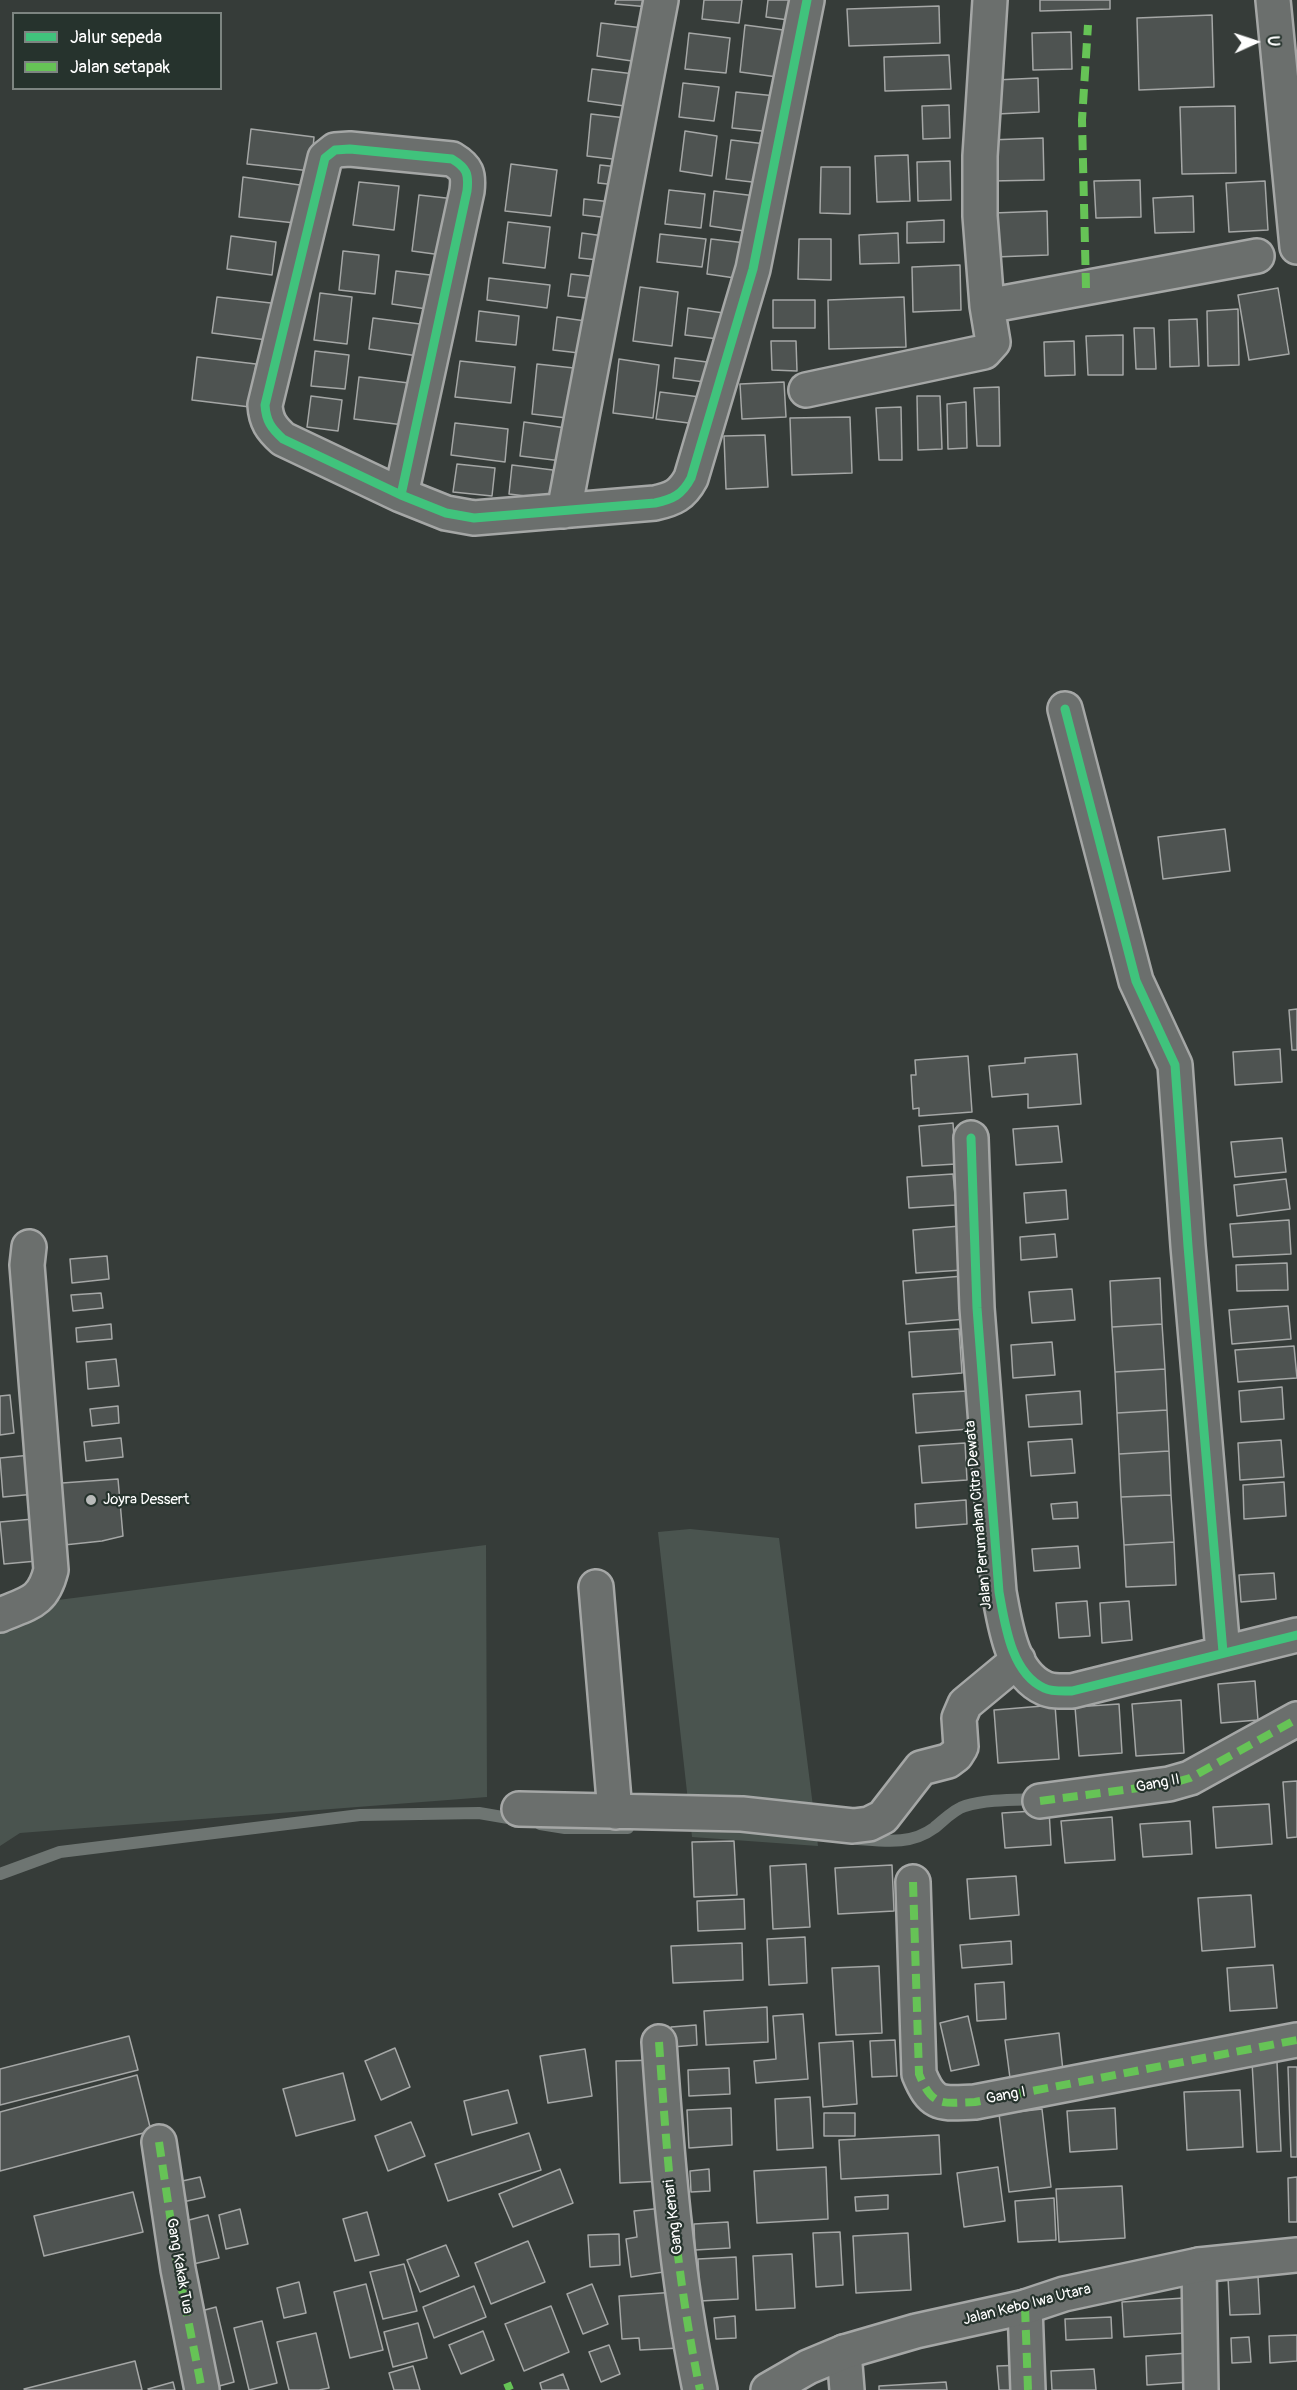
<!DOCTYPE html>
<html>
<head>
<meta charset="utf-8">
<style>
	body { margin:0 }
	#map { position:relative; width:1297px; height:2390px; overflow:hidden; background:#363c39; font-family:Pangolin,sans-serif }
	canvas { display:block }
	.legend { position:absolute; left:12px; top:12px; width:210px; height:78px; box-sizing:border-box; background:#26332d; border:2px solid #7d8581; margin:0; padding:8px 10px; list-style:none; font-size:18px; color:#fff }
	.legend li { display:flex; align-items:center; gap:12px; height:30px }
	.legend b { width:30px; border:2px solid #7d8581 }
	.north { position:absolute; left:1225px; top:12px; width:60px; height:60px; -webkit-text-stroke:4px #26332d; paint-order:stroke; rotate:87deg; font-size:16px; font-weight:700; line-height:24px; text-align:center; color:#fff }
	.north::after { content:''; display:block; margin:auto; width:21px; height:27px; background:#fff; clip-path:polygon(50% 0,100% 100%,50% 72%,0 100%) }
</style>
</head>
<body>
<div id="map">
<canvas width="1297" height="2390"></canvas>
<ul class="legend">
<li><b style="height:8px;background:#40c37c"></b>Jalur sepeda</li>
<li><b style="height:8px;background:#66c356"></b>Jalan setapak</li>
</ul>
<div class="north">U</div>
</div>
<script>
const context = document.querySelector('canvas').getContext('2d');
context.lineJoin = 'round';
function paint(path, color) { context.fillStyle = color; context.fill(path, 'evenodd'); }
function strokePath(path, color, width, dash) { context.strokeStyle = color; context.lineWidth = width; context.lineCap = dash ? 'butt' : 'round'; context.setLineDash(dash || []); context.stroke(path); }
function drawText(font, color, halo, rows, align = 'center') {
  context.font = font + ' Pangolin,sans-serif'; context.lineWidth = 4.5; context.setLineDash([]); context.textBaseline = 'middle'; context.strokeStyle = halo; context.fillStyle = color; for (const [text, x, y, turn = 0] of rows) {
    context.save(); context.translate(x, y); context.rotate((+turn || 0) * Math.PI / 180); context.textAlign = isNaN(turn) ? turn : align; if (halo) context.strokeText(text, 0, 0); context.fillText(text, 0, 0); context.restore();
  }
}
paint(new Path2D(`
	M690,1529L779,1538L818,1846L692,1837L658,1532Z
	M486,1545L487,1797L20,1833L0,1846V1624L58,1600Z`), '#4a544f');
strokePath(new Path2D(`
	M540,1824L565,1828H628
	M858,1839C885,1841 911,1845 934,1828C943,1821 954,1809 965,1806C988,1799 1016,1800 1040,1799
	M0,1874L60,1852L360,1815L479,1813L520,1820`), '#6e7572', 12);
const building = new Path2D(`
	M616,0H650L649,7L615,4Z
	M704,0H742L739,23L702,19Z
	M768,0H798L796,21L766,17Z
	M1040,0H1110V9L1040,11Z
	M939,6L940,43L849,46L847,9Z
	M1212,15L1214,87L1139,90L1137,18Z
	M601,23L643,28L639,62L597,56Z
	M745,25L791,31L785,78L740,72Z
	M1071,32L1072,69L1033,70L1032,33Z
	M689,33L730,38L726,73L685,69Z
	M949,55L951,89L885,91L884,57Z
	M592,69L643,75L639,108L588,101Z
	M1038,78L1039,112L997,114L995,80Z
	M683,83L719,87L714,121L679,117Z
	M736,92L776,96L772,132L732,128Z
	M949,105L950,138L923,139L922,106Z
	M1235,106L1236,173L1182,174L1180,107Z
	M591,114L626,118L621,160L587,156Z
	M251,129L314,137L311,171L247,164Z
	M685,131L717,136L712,176L680,171Z
	M1043,138L1044,180L991,181L989,140Z
	M731,140L766,144L761,183L726,179Z
	M908,155L910,201L877,202L875,156Z
	M950,161L951,200L918,201L917,162Z
	M511,164L557,170L551,216L505,211Z
	M600,165L628,168L626,186L598,183Z
	M821,167H850V214L820,213Z
	M243,177L300,185L295,223L239,217Z
	M1140,180L1141,217L1096,218L1094,181Z
	M1265,181L1268,230L1229,232L1226,183Z
	M359,182L399,186L394,230L353,225Z
	M669,190L705,194L701,228L665,224Z
	M714,191L756,196L751,232L710,226Z
	M419,195L455,199L449,256L412,251Z
	M1193,196L1194,232L1155,233L1153,198Z
	M584,199L621,203L619,219L583,215Z
	M1047,211L1048,255L995,257L993,213Z
	M944,220V242L907,243V222Z
	M508,222L550,227L545,268L503,263Z
	M582,233L611,237L608,261L579,258Z
	M898,233L899,263L860,264L859,235Z
	M660,234L706,239L702,267L657,262Z
	M231,236L276,242L272,275L227,269Z
	M711,239L746,243L742,279L707,274Z
	M799,239H831V280L798,279Z
	M343,251L379,255L375,294L339,290Z
	M960,265L961,310L913,312L912,267Z
	M396,271L439,276L434,310L392,304Z
	M571,274L599,277L596,299L568,296Z
	M489,278L550,285L547,308L487,300Z
	M640,287L678,292L672,346L633,341Z
	M1278,288L1289,354L1249,360L1238,295Z
	M320,293L352,297L347,344L314,340Z
	M217,297L271,303L267,340L212,333Z
	M904,297L906,347L829,349L828,300Z
	M773,300H815V328H773Z
	M688,308L731,314L727,340L685,335Z
	M1238,309L1239,365L1208,366L1207,311Z
	M479,311L519,316L516,345L476,341Z
	M557,317L593,322L588,354L553,350Z
	M373,318L428,325L425,357L369,349Z
	M1197,319L1199,366L1170,367L1169,320Z
	M1134,328H1154L1156,369H1136Z
	M1123,335V375H1088L1086,336Z
	M771,341H796L797,371L772,370Z
	M1074,341L1075,375L1045,376L1044,342Z
	M315,351L349,355L345,389L311,386Z
	M197,357L256,364L250,407L192,400Z
	M675,358L715,363L713,383L673,378Z
	M619,359L659,365L653,418L613,413Z
	M460,361L515,367L511,403L455,397Z
	M537,364L574,368L567,418L532,414Z
	M359,377L409,383L404,425L354,419Z
	M784,382L786,417L742,419L740,384Z
	M999,387L1000,446H977L974,388Z
	M660,392L708,398L705,425L656,419Z
	M311,396L342,400L338,431L307,427Z
	M917,396H940L942,449L918,450Z
	M966,402L967,448L948,449L947,404Z
	M901,407L902,460H879L876,408Z
	M850,417L852,473L792,475L790,418Z
	M524,422L566,428L562,461L520,456Z
	M455,423L508,429L505,462L451,455Z
	M765,435L768,487L726,489L724,436Z
	M457,464L495,468L492,496L453,492Z
	M512,465L553,470L550,499L509,494Z
	M1225,829L1230,871L1163,879L1158,837Z
	M1297,1009V1050H1292L1289,1010Z
	M1280,1049L1282,1082L1235,1085L1233,1052Z
	M1077,1054L1081,1104L1028,1108V1094L992,1097L989,1066L1025,1063V1058Z
	M968,1056L972,1112L919,1116V1108L913,1109L911,1075H916L915,1060Z
	M953,1123L956,1164L922,1166L919,1126Z
	M1058,1126L1062,1162L1016,1165L1013,1129Z
	M1282,1138L1286,1172L1235,1177L1231,1142Z
	M953,1174L956,1205L909,1208L907,1177Z
	M1286,1179L1290,1209L1237,1216L1234,1185Z
	M1066,1190L1068,1219L1026,1223L1024,1193Z
	M1289,1220L1291,1254L1233,1257L1230,1224Z
	M960,1226L963,1270L916,1273L913,1230Z
	M1055,1234L1057,1257L1021,1260L1020,1237Z
	M107,1256L109,1279L72,1283L70,1259Z
	M1287,1263L1288,1290L1237,1291L1236,1265Z
	M963,1276L966,1319L906,1324L903,1281Z
	M1160,1278L1162,1324L1112,1327L1110,1281Z
	M1072,1289L1075,1320L1032,1323L1029,1292Z
	M101,1293L103,1308L73,1311L71,1295Z
	M1288,1306L1291,1339L1232,1344L1229,1310Z
	M111,1324L112,1339L77,1342L76,1328Z
	M1162,1324L1165,1369L1115,1372L1112,1327Z
	M959,1329L962,1373L912,1377L909,1332Z
	M1052,1342L1055,1375L1013,1378L1011,1345Z
	M1294,1346L1297,1378L1238,1382L1235,1350Z
	M116,1359L119,1386L88,1389L86,1362Z
	M1165,1369L1167,1410L1117,1413L1115,1372Z
	M1282,1387L1284,1419L1241,1422L1239,1391Z
	M967,1391L970,1429L916,1433L913,1394Z
	M1080,1391L1082,1424L1029,1427L1026,1395Z
	M10,1395L14,1433L0,1435V1396Z
	M118,1406L119,1423L92,1426L90,1409Z
	M1167,1410L1169,1451L1119,1454L1117,1413Z
	M121,1438L123,1457L86,1461L84,1442Z
	M1072,1439L1075,1473L1031,1476L1028,1442Z
	M1281,1440L1284,1477L1240,1480L1238,1443Z
	M965,1443L967,1480L922,1483L919,1446Z
	M1169,1451L1171,1495L1121,1497L1119,1454Z
	M31,1455L35,1494L3,1497L0,1458Z
	M118,1479L123,1536L102,1541L64,1545L62,1483Z
	M1284,1482L1286,1516L1244,1519L1243,1485Z
	M1171,1495L1174,1542L1124,1545L1121,1497Z
	M966,1500L967,1524L916,1528L915,1504Z
	M1077,1502L1078,1518L1053,1519L1051,1504Z
	M33,1519L37,1561L4,1564L0,1522Z
	M1174,1542L1176,1585L1126,1587L1124,1545Z
	M1078,1546L1080,1568L1034,1571L1032,1549Z
	M1274,1573L1276,1599L1241,1602L1239,1575Z
	M1087,1601L1090,1636L1059,1638L1056,1603Z
	M1129,1601L1132,1640L1102,1643L1100,1603Z
	M1255,1681L1258,1720L1221,1723L1218,1684Z
	M1181,1700L1184,1753L1136,1756L1132,1704Z
	M1119,1704L1122,1753L1079,1756L1075,1707Z
	M1055,1705L1059,1759L998,1763L994,1710Z
	M1297,1781V1837L1287,1838L1283,1782Z
	M1269,1804L1272,1844L1216,1848L1213,1807Z
	M1049,1810L1051,1845L1005,1848L1002,1813Z
	M1112,1817L1115,1860L1065,1863L1061,1821Z
	M1190,1821L1192,1854L1143,1857L1140,1824Z
	M734,1841L737,1895L694,1897L692,1842Z
	M806,1864L810,1927L773,1929L770,1866Z
	M892,1865L894,1911L838,1914L835,1868Z
	M1016,1876L1019,1915L970,1919L967,1879Z
	M1251,1895L1255,1947L1202,1951L1198,1898Z
	M744,1899L745,1929L698,1931L697,1901Z
	M805,1937L807,1983L769,1985L767,1939Z
	M1011,1941L1012,1964L962,1968L960,1945Z
	M742,1943L743,1980L673,1983L671,1946Z
	M1273,1965L1277,2008L1230,2011L1227,1968Z
	M879,1966L882,2033L836,2035L832,1968Z
	M1004,1982L1006,2019L977,2021L975,1984Z
	M767,2007L768,2042L706,2045L704,2011Z
	M803,2014L808,2079L756,2083L754,2061L776,2059L773,2016Z
	M968,2016L979,2065L951,2071L940,2023Z
	M696,2025L697,2045L672,2047L671,2027Z
	M1059,2033L1063,2071L1010,2078L1005,2040Z
	M129,2036L138,2070L0,2105V2069Z
	M895,2040L897,2076L872,2077L870,2041Z
	M853,2041L857,2104L823,2107L819,2043Z
	M395,2048L410,2087L381,2100L365,2061Z
	M585,2049L592,2096L548,2103L540,2056Z
	M660,2060L664,2181L620,2183L616,2061Z
	M1252,2062H1277L1281,2151L1257,2152Z
	M1288,2067H1297V2157H1291Z
	M729,2068L730,2094L689,2096L688,2070Z
	M343,2073L355,2120L296,2136L283,2089Z
	M137,2075L151,2131L0,2171V2112Z
	M508,2090L517,2123L472,2135L464,2101Z
	M1240,2090L1243,2147L1187,2150L1184,2092Z
	M810,2097L813,2148L777,2150L775,2099Z
	M731,2108L732,2145L689,2148L687,2110Z
	M1115,2108L1117,2149L1070,2152L1067,2111Z
	M1042,2109L1051,2187L1009,2192L999,2114Z
	M824,2113H855V2136H824Z
	M411,2122L425,2156L388,2171L375,2136Z
	M529,2133L541,2170L448,2201L435,2164Z
	M939,2135L941,2174L841,2179L839,2140Z
	M826,2167L828,2219L757,2223L754,2171Z
	M998,2167L1005,2221L964,2227L957,2173Z
	M560,2169L573,2203L513,2227L499,2194Z
	M709,2169L710,2191L691,2192L690,2171Z
	M200,2177L205,2197L183,2202L178,2182Z
	M1297,2177V2222H1289L1288,2178Z
	M1122,2186L1125,2238L1059,2242L1056,2189Z
	M133,2192L143,2232L44,2256L34,2216Z
	M888,2195V2209L856,2211L855,2197Z
	M1054,2198L1056,2240L1018,2242L1015,2201Z
	M663,2208L670,2271L631,2277L626,2239L637,2237L634,2211Z
	M240,2209L248,2244L226,2249L219,2215Z
	M367,2212L379,2255L355,2261L343,2219Z
	M208,2215L219,2258L185,2266L174,2224Z
	M728,2222L730,2248L695,2250L694,2224Z
	M840,2232L843,2285L816,2287L813,2233Z
	M908,2233L911,2290L856,2293L853,2236Z
	M619,2234L620,2265L590,2267L588,2235Z
	M528,2241L545,2282L491,2304L475,2263Z
	M446,2245L459,2276L420,2292L407,2260Z
	M792,2254L795,2308L756,2310L753,2256Z
	M736,2257L738,2299L700,2301L698,2259Z
	M404,2264L417,2311L383,2319L370,2272Z
	M1258,2276L1260,2314L1230,2315L1228,2278Z
	M299,2282L306,2313L284,2318L277,2288Z
	M366,2284L383,2350L350,2358L334,2292Z
	M592,2284L608,2324L583,2334L567,2294Z
	M474,2286L486,2317L434,2338L423,2307Z
	M676,2292L679,2348L640,2350L639,2338L622,2339L619,2296Z
	M1184,2298L1186,2333L1124,2337L1122,2302Z
	M551,2306L569,2352L524,2371L505,2324Z
	M216,2307L234,2382L208,2389L190,2314Z
	M735,2316L736,2338L716,2339L714,2318Z
	M1111,2317L1112,2338L1066,2340L1065,2319Z
	M262,2321L277,2383L249,2390L234,2328Z
	M418,2323L427,2358L393,2367L384,2332Z
	M483,2331L494,2360L461,2374L449,2345Z
	M316,2333L329,2388L319,2390H289L277,2342Z
	M1297,2335V2361L1270,2363L1269,2336Z
	M1249,2337L1251,2362L1232,2363L1231,2338Z
	M609,2345L620,2374L601,2382L589,2352Z
	M1188,2353L1189,2382L1147,2385L1146,2356Z
	M135,2361L142,2390H25L24,2389Z
	M1024,2365L1025,2390H999L997,2366Z
	M413,2366L420,2390H394L389,2373Z
	M1094,2369L1096,2390H1052L1051,2371Z
	M563,2374L569,2390H542L540,2383Z
	M173,2382L175,2390H149L148,2389Z
	M946,2382L947,2390H879V2386Z`);
paint(building, '#4e5351');
strokePath(building, '#a5a7a6', 1.5);
const minor = new Path2D(`
	M1273,0L1297,247
	M987,306L1257,256
	M806,390L984,352L993,342L987,306L980,216V156L990,0
	M401,495L467,191C469,174 467,168 452,159L350,149L335,150L325,158L265,405C266,421 271,428 283,439L401,495L446,513L474,518L655,503C673,499 682,495 691,478L753,269L807,0
	M564,511L661,0
	M1065,709L1136,981L1175,1065L1188,1246L1223,1652
	M971,1138L977,1308L999,1592C1005,1624 1011,1673 1044,1688C1052,1692 1064,1691 1072,1691L1297,1635
	M596,1587L615,1812
	M0,1615C28,1603 43,1603 51,1570L27,1265L29,1247
	M1040,1801L1169,1784L1190,1778L1297,1719
	M519,1809L742,1814L853,1826L869,1824L883,1817L921,1768L948,1761L956,1755L961,1747L959,1718L965,1704L1018,1660
	M913,1882L919,2074C933,2108 942,2103 975,2102L1297,2040
	M659,2042C667,2159 676,2275 700,2390
	M159,2142L178,2269L202,2390
	M1199,2265L1201,2390
	M1025,2307L1028,2390
	M844,2352L847,2390`);
const tertiary = new Path2D(`
	M768,2390L808,2367L844,2352L916,2331L1025,2307L1064,2294L1199,2265L1297,2255`);
strokePath(minor, '#a5a7a6', 38);
strokePath(tertiary, '#a5a7a6', 38);
strokePath(minor, '#6b6f6d', 33);
strokePath(tertiary, '#6b6f6d', 33);
strokePath(new Path2D(`
	M1086,288L1082,120L1088,25
	M1040,1801L1169,1784L1190,1778L1297,1719
	M913,1882L919,2074C933,2108 942,2103 975,2102L1297,2040
	M659,2042C667,2159 676,2275 700,2390
	M159,2142L178,2269L202,2390
	M1025,2307L1028,2390
	M507,2383L510,2390`), '#66c356', 8, [15, 8]);
strokePath(new Path2D(`
	M401,495L467,191C469,174 467,168 452,159L350,149L335,150L325,158L265,405C266,421 271,428 283,439L401,495L446,513L474,518L655,503C673,499 682,495 691,478L753,269L807,0
	M1065,709L1136,981L1175,1065L1188,1246L1223,1652
	M971,1138L977,1308L999,1592C1005,1624 1011,1673 1044,1688C1052,1692 1064,1691 1072,1691L1297,1635`), '#40c37c', 9);
for (const [x, y, r, color] of [
	[91,1500,6,"#b9bbba"]
]) { const dot = new Path2D(); dot.arc(x, y, r, 0, 2 * Math.PI); context.fillStyle = color; context.fill(dot); strokePath(dot, '#26332d', 2); }
drawText('15px', '#fff', '#26332d', [
	["Joyra Dessert",103,1500]
], 'left');
drawText('15px', '#fff', '#26332d', [
	["Jalan Perumahan Citra Dewata",979,1515,-95],
	["Gang II",1158,1784,-11],
	["Gang I",1006,2096,-11],
	["Gang Kenari",674,2217,-97],
	["Gang Kakak Tua",179,2266,80],
	["Jalan Kebo Iwa Utara",1027,2305,-14]
]);
</script>
</body>
</html>
